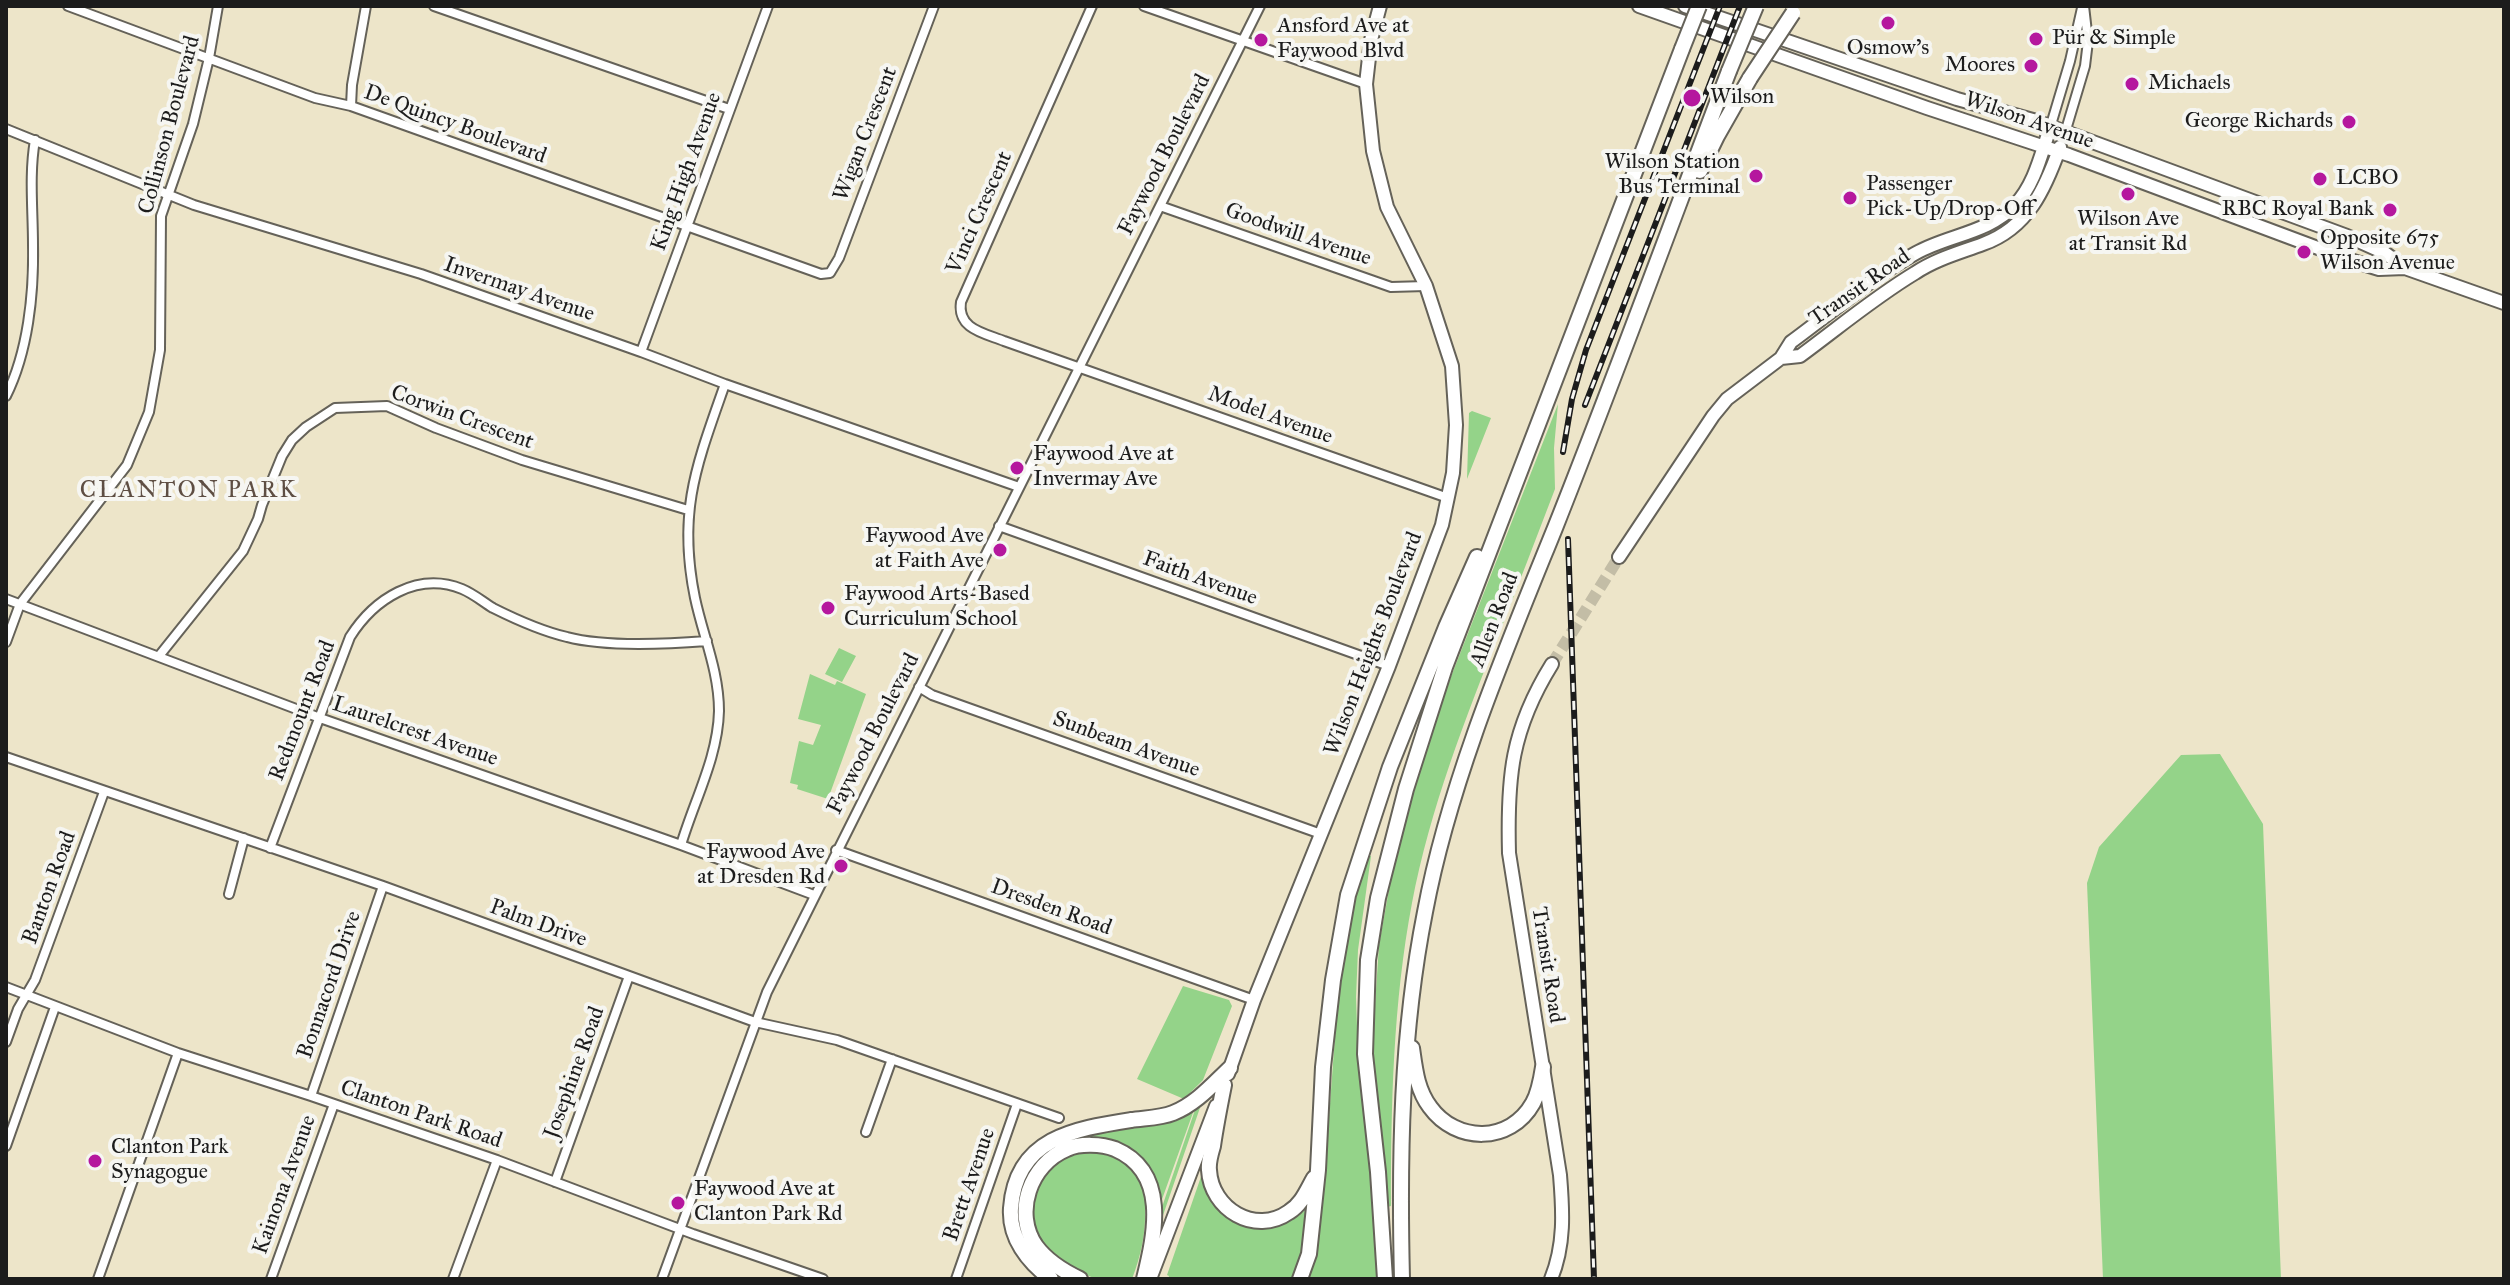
<!DOCTYPE html>
<html>
<head>
<meta charset="utf-8">
<style>
	body { margin:0 }
	#map { position:relative; width:2510px; height:1285px; overflow:hidden; background:#ede5c9; font-family:"IM FELL Great Primer",serif }
	canvas { display:block }
	.frame { position:absolute; inset:0; border:8px solid #1c1c1c; pointer-events:none }
</style>
</head>
<body>
<div id="map">
<canvas width="2510" height="1285"></canvas>
<div class="frame"></div>
</div>
<script>
const context = document.querySelector('canvas').getContext('2d');
context.lineJoin = 'round';
function paint(path, color) { context.fillStyle = color; context.fill(path, 'evenodd'); }
function strokePath(path, color, width, dash) { context.strokeStyle = color; context.lineWidth = width; context.lineCap = dash ? 'butt' : 'round'; context.setLineDash(dash || []); context.stroke(path); }
function drawText(font, color, halo, rows, align = 'center') {
  context.font = font + ' "IM FELL Great Primer",serif'; context.lineWidth = 8; context.setLineDash([]); context.textBaseline = 'middle'; context.strokeStyle = halo; context.fillStyle = color; for (const [text, x, y, turn = 0] of rows) {
    context.save(); context.translate(x, y); context.rotate((+turn || 0) * Math.PI / 180); context.textAlign = isNaN(turn) ? turn : align; if (halo) context.strokeText(text, 0, 0); context.fillText(text, 0, 0); context.restore();
  }
}
paint(new Path2D(`
	M1558,404L1554,448L1555,489C1537,536 1519,583 1500,631C1465,719 1430,809 1412,903C1393,1003 1391,1105 1391,1206L1387,1207L1375,1084L1373,1035L1379,945L1394,862L1422,758L1443,697Z
	M1472,411L1491,418L1467,479L1469,413Z
	M839,648L856,656L842,682L825,674Z
	M810,674L835,685L837,681L866,694L828,799L797,789L798,785L790,783L799,741L813,745L821,725L798,719Z
	M2220,754L2263,824L2281,1279H2103L2087,883L2099,847L2181,755Z
	M1365,856H1371L1358,950L1356,997L1358,1055L1372,1188L1378,1279H1306L1317,1249L1322,1211L1339,983L1350,918Z
	M1183,986L1229,1000L1232,1006L1203,1080L1184,1099L1137,1079Z
	M1203,1099L1160,1224L1161,1210L1197,1104Z
	M1195,1107L1160,1205L1155,1183L1092,1140L1089,1133Z
	M1084,1151C1121,1153 1143,1170 1148,1207L1145,1208C1146,1234 1141,1255 1132,1279C1120,1279 1107,1281 1095,1278C1053,1265 1020,1232 1038,1187C1046,1166 1063,1156 1084,1151Z
	M1204,1168C1205,1176 1205,1186 1208,1193C1219,1222 1257,1236 1284,1224C1294,1220 1302,1213 1310,1205L1305,1244L1292,1279H1168L1169,1276L1167,1275Z`), '#94d389');
strokePath(new Path2D(`
	M1552,664L1619,557`), '#c3bda6', 12, [12, 6]);
const street = new Path2D(`
	M68,6L315,98L351,106L821,274L830,273L839,258L934,6
	M434,6L729,109
	M1092,6L961,302C957,329 984,333 1004,341L1448,498
	M1144,6L1366,84
	M351,106L352,85L366,6
	M2050,128L2070,61L2082,8
	M6,129L194,205L421,274L641,352L725,384L1019,487
	M2065,133L2085,66L2088,41L2084,6
	M1160,206L1391,287L1426,286
	M641,352L768,6
	M6,396C28,352 34,294 33,245C33,210 29,174 35,140
	M999,526L1389,666
	M6,599L320,718L681,845L814,895
	M6,642L20,604L127,465L149,412L160,350L161,216L193,124L209,58L218,6
	M159,656L243,551L258,519L262,505L282,456L292,440L306,427L335,408L387,406L436,428L522,460L688,510
	M919,687L932,695L1321,834
	M6,757L383,886L755,1022L837,1040L1059,1118
	M681,845C694,801 718,757 719,711C719,671 703,636 695,598C677,511 697,464 725,384
	M270,848L350,637C374,599 417,571 462,589C474,594 483,602 493,608C517,620 541,631 567,637C604,647 668,644 707,641
	M836,850L1254,1000
	M229,894L244,838
	M6,987L178,1053L311,1096L497,1160L693,1234L823,1279
	M6,1042L18,1009L35,980L104,792
	M311,1096L383,886
	M866,1132L892,1059
	M6,1146L55,1007
	M555,1182L629,976
	M98,1279L178,1053
	M271,1279L334,1104
	M453,1279L497,1160
	M662,1279L767,992L1260,6
	M956,1279L1017,1104`);
const secondary = new Path2D(`
	M1639,6L1927,108L2069,155L2350,260L2379,269L2405,268
	M1685,6L1957,99L2033,120L2347,236L2385,253L2405,268L2504,303
	M1781,358L1800,356C1838,328 1875,297 1915,273C1936,259 1959,253 1983,244C2028,228 2045,189 2060,147
	M1619,557L1713,416L1727,399L1781,358L1791,342C1832,312 1872,277 1916,253C1948,235 1989,233 2015,205C2035,184 2041,154 2050,128
	M1228,1074L1254,1000L1389,666L1442,525L1453,473L1456,425L1452,366L1426,286L1387,207L1373,151L1366,84L1371,40L1380,6
	M1150,1279L1216,1106
	M1551,1279C1565,1245 1563,1211 1560,1175L1509,853C1507,777 1511,730 1552,664`);
const highway = new Path2D(`
	M1700,171L1717,136L1750,78
	M1412,1048C1415,1069 1417,1090 1430,1107C1456,1143 1510,1144 1533,1103C1539,1092 1541,1080 1543,1067
	M1224,1085C1220,1105 1216,1125 1213,1146C1211,1153 1208,1162 1209,1170C1211,1209 1255,1236 1289,1212C1302,1204 1307,1190 1314,1178
	M1051,1279C1028,1262 1009,1238 1011,1208C1016,1138 1074,1129 1131,1120C1145,1118 1161,1118 1173,1113C1196,1104 1213,1084 1230,1068
	M1080,1279C1063,1271 1047,1261 1036,1246C1013,1213 1030,1164 1067,1149C1080,1143 1102,1144 1115,1149C1169,1172 1155,1234 1144,1279
	M1300,1279L1309,1254L1318,1170L1323,1067L1333,980L1348,895L1390,767L1446,627L1477,557
	M1385,1279L1378,1172L1365,1054L1368,960L1378,898L1406,789L1445,667L1682,49
	M1402,1279C1399,1157 1401,1033 1425,912C1449,783 1506,649 1555,528C1615,377 1671,224 1729,71`);
strokePath(street, '#656259', 12);
strokePath(secondary, '#656259', 16);
strokePath(highway, '#656259', 18);
strokePath(street, '#fff', 8);
strokePath(secondary, '#fff', 12);
strokePath(highway, '#fff', 14);
const rail = new Path2D(`
	M1585,405L1740,6
	M1563,452L1572,399L1586,350L1720,6
	M1568,539L1594,1279`);
strokePath(rail, '#1c1c1c', 6);
strokePath(rail, '#f6f6f2', 3, [9]);
const highwayBridge = new Path2D(`
	M1682,49L1699,6
	M1729,71L1756,6
	M1750,78L1793,13`);
strokePath(highwayBridge, '#656259', 18, []);
strokePath(highwayBridge, '#fff', 14);
for (const [x, y, r, color] of [
	[1888,23,8,"#b5179e"],
	[2036,39,8,"#b5179e"],
	[1261,40,8,"#b5179e"],
	[2031,66,8,"#b5179e"],
	[2132,84,8,"#b5179e"],
	[1692,98,10,"#b5179e"],
	[2349,122,8,"#b5179e"],
	[1756,176,8,"#b5179e"],
	[2320,179,8,"#b5179e"],
	[2128,194,8,"#b5179e"],
	[1850,198,8,"#b5179e"],
	[2390,210,8,"#b5179e"],
	[2304,252,8,"#b5179e"],
	[1017,468,8,"#b5179e"],
	[1000,550,8,"#b5179e"],
	[828,608,8,"#b5179e"],
	[841,866,8,"#b5179e"],
	[95,1161,8,"#b5179e"],
	[678,1203,8,"#b5179e"]
]) { const dot = new Path2D(); dot.arc(x, y, r, 0, 2 * Math.PI); context.fillStyle = color; context.fill(dot); strokePath(dot, '#f6f6f2', 3); }
drawText('22px', '#1c1c1c', '#f6f6f2', [
	["Ansford Ave at",1277,27],
	["Faywood Blvd",1277,52],
	["Pür & Simple",2052,39],
	["Osmow's",1888,49,"center"],
	["Moores",2015,66,"right"],
	["Michaels",2148,84],
	["Wilson",1710,98],
	["George Richards",2333,122,"right"],
	["Wilson Station",1740,163,"right"],
	["Bus Terminal",1740,188,"right"],
	["LCBO",2336,179],
	["Passenger",1866,185],
	["Pick-Up/Drop-Off",1866,210],
	["RBC Royal Bank",2374,210,"right"],
	["Wilson Ave",2128,220,"center"],
	["at Transit Rd",2128,245,"center"],
	["Opposite 675",2320,239],
	["Wilson Avenue",2320,264],
	["Faywood Ave at",1033,455],
	["Invermay Ave",1033,480],
	["Faywood Ave",984,537,"right"],
	["at Faith Ave",984,562,"right"],
	["Faywood Arts-Based",844,595],
	["Curriculum School",844,620],
	["Faywood Ave",825,853,"right"],
	["at Dresden Rd",825,878,"right"],
	["Clanton Park",111,1148],
	["Synagogue",111,1173],
	["Faywood Ave at",694,1190],
	["Clanton Park Rd",694,1215]
], 'left');
drawText('22px', '#1c1c1c', '#f6f6f2', [
	["Wilson Avenue",2029,121,19],
	["Collinson Boulevard",170,125,-75],
	["De Quincy Boulevard",455,125,20],
	["Wigan Crescent",866,134,-69],
	["Faywood Boulevard",1165,155,-63],
	["King High Avenue",687,172,-70],
	["Vinci Crescent",980,213,-66],
	["Goodwill Avenue",1298,235,19],
	["Transit Road",1860,288,-35],
	["Invermay Avenue",519,290,19],
	["Model Avenue",1270,416,20],
	["Corwin Crescent",462,418,20],
	["Faith Avenue",1200,579,20],
	["Allen Road",1495,620,-69],
	["Wilson Heights Boulevard",1374,644,-69],
	["Redmount Road",303,711,-69],
	["Laurelcrest Avenue",415,732,19],
	["Faywood Boulevard",874,734,-63],
	["Sunbeam Avenue",1126,745,20],
	["Banton Road",50,888,-70],
	["Dresden Road",1051,908,20],
	["Palm Drive",538,924,20],
	["Transit Road",1547,965,81],
	["Bonnacord Drive",330,985,-71],
	["Josephine Road",575,1073,-70],
	["Clanton Park Road",421,1115,19],
	["Kainona Avenue",285,1185,-70],
	["Brett Avenue",970,1185,-71]
]);
context.letterSpacing = '2px';
drawText('24px', '#5e4e43', '#f6f6f2', [
	["CLANTON PARK",189,491]
]);
context.letterSpacing = '0px';
</script>
</body>
</html>
